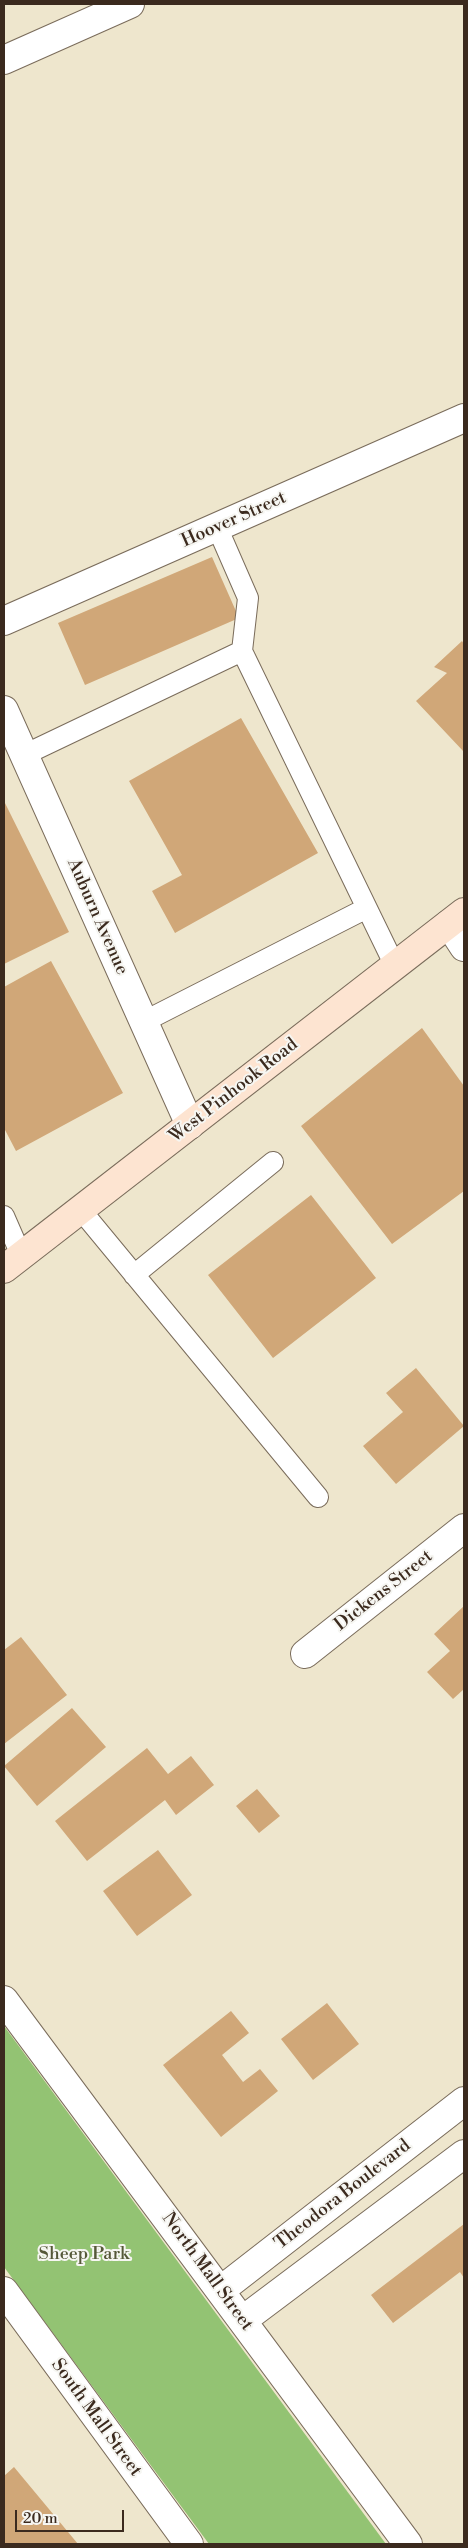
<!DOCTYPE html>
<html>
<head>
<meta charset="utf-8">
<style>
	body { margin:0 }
	#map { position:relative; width:468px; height:2548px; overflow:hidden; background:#eee6cd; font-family:"Libre Bodoni",serif }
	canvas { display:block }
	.frame { position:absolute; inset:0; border:5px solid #3b2a1e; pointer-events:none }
	.scale { position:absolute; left:15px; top:2510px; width:109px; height:22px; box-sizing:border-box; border:2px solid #3b2a1e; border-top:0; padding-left:6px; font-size:15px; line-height:18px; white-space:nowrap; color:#3b2a1e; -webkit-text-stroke:4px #f6f6f2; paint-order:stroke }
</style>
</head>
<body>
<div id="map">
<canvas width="468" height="2548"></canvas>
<div class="frame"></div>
<div class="scale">20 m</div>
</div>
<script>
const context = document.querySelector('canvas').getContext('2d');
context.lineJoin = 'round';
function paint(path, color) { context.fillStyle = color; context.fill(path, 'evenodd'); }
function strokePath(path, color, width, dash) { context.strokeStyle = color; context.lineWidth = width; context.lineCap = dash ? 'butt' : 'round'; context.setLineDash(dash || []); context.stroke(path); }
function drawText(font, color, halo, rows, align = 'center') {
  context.font = font + ' "Libre Bodoni",serif'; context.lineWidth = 4; context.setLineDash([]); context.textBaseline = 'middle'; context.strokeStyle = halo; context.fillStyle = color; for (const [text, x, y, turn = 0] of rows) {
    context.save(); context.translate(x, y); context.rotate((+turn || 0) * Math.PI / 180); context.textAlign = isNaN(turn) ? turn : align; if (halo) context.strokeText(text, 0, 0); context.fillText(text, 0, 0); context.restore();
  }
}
paint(new Path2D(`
	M4,2026L386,2544H209L4,2267Z`), '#93c373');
paint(new Path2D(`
	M212,557L239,618L85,685L58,623Z
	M462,641L464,644V752L416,701L447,673L434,667Z
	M241,718L318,853L175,933L152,891L182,875L129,781Z
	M4,801L69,932L4,964Z
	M51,961L123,1093L16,1151L4,1128V987Z
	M422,1028L464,1086V1191L392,1244L301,1126Z
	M311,1195L376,1278L273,1358L208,1275Z
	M416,1368L464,1426L396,1484L363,1446L403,1412L386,1393Z
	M464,1606V1689L453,1699L427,1672L450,1651L434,1634Z
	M21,1637L67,1695L4,1744V1650Z
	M72,1708L106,1747L37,1806L4,1766Z
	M147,1748L168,1774L191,1756L214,1785L176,1815L165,1800L87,1861L55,1821Z
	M257,1789L280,1816L259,1833L236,1806Z
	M158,1850L192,1895L137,1936L103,1891Z
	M327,2003L359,2044L313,2080L281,2039Z
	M231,2011L249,2033L222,2055L243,2082L260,2069L278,2091L221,2137L163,2065Z
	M464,2224V2278L460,2272L393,2323L371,2295Z
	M14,2467L78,2544H4V2476Z`), '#d0a778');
const lane = new Path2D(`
	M242,651L395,966
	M24,755L242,651L248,598L217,527
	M143,1022L365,909
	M80,1209L318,1497
	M4,1216L21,1255
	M134,1275L273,1162`);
const street = new Path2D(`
	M4,60L130,4
	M4,621L464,418
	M4,710L190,1125
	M449,924L464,947
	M305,1654L464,1528
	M4,2000L408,2544
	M221,2290L464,2101
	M4,2291L189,2544
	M243,2320L464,2154`);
const secondary = new Path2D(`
	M4,1269L464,912`);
strokePath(lane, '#7a6c5b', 22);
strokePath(street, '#7a6c5b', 30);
strokePath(secondary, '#7a6c5b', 30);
strokePath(lane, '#fff', 20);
strokePath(street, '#fff', 28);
strokePath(secondary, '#fde4d1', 28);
drawText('18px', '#3b2a1e', '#f6f6f2', [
	["Hoover Street",234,520,-24],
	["Auburn Avenue",97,917,66],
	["West Pinhook Road",234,1091,-38],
	["Dickens Street",384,1591,-38],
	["Theodora Boulevard",343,2195,-38],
	["North Mall Street",207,2272,54],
	["South Mall Street",96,2418,54]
]);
drawText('18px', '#555838', '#f6f6f2', [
	["Sheep Park",84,2255]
]);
</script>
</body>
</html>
